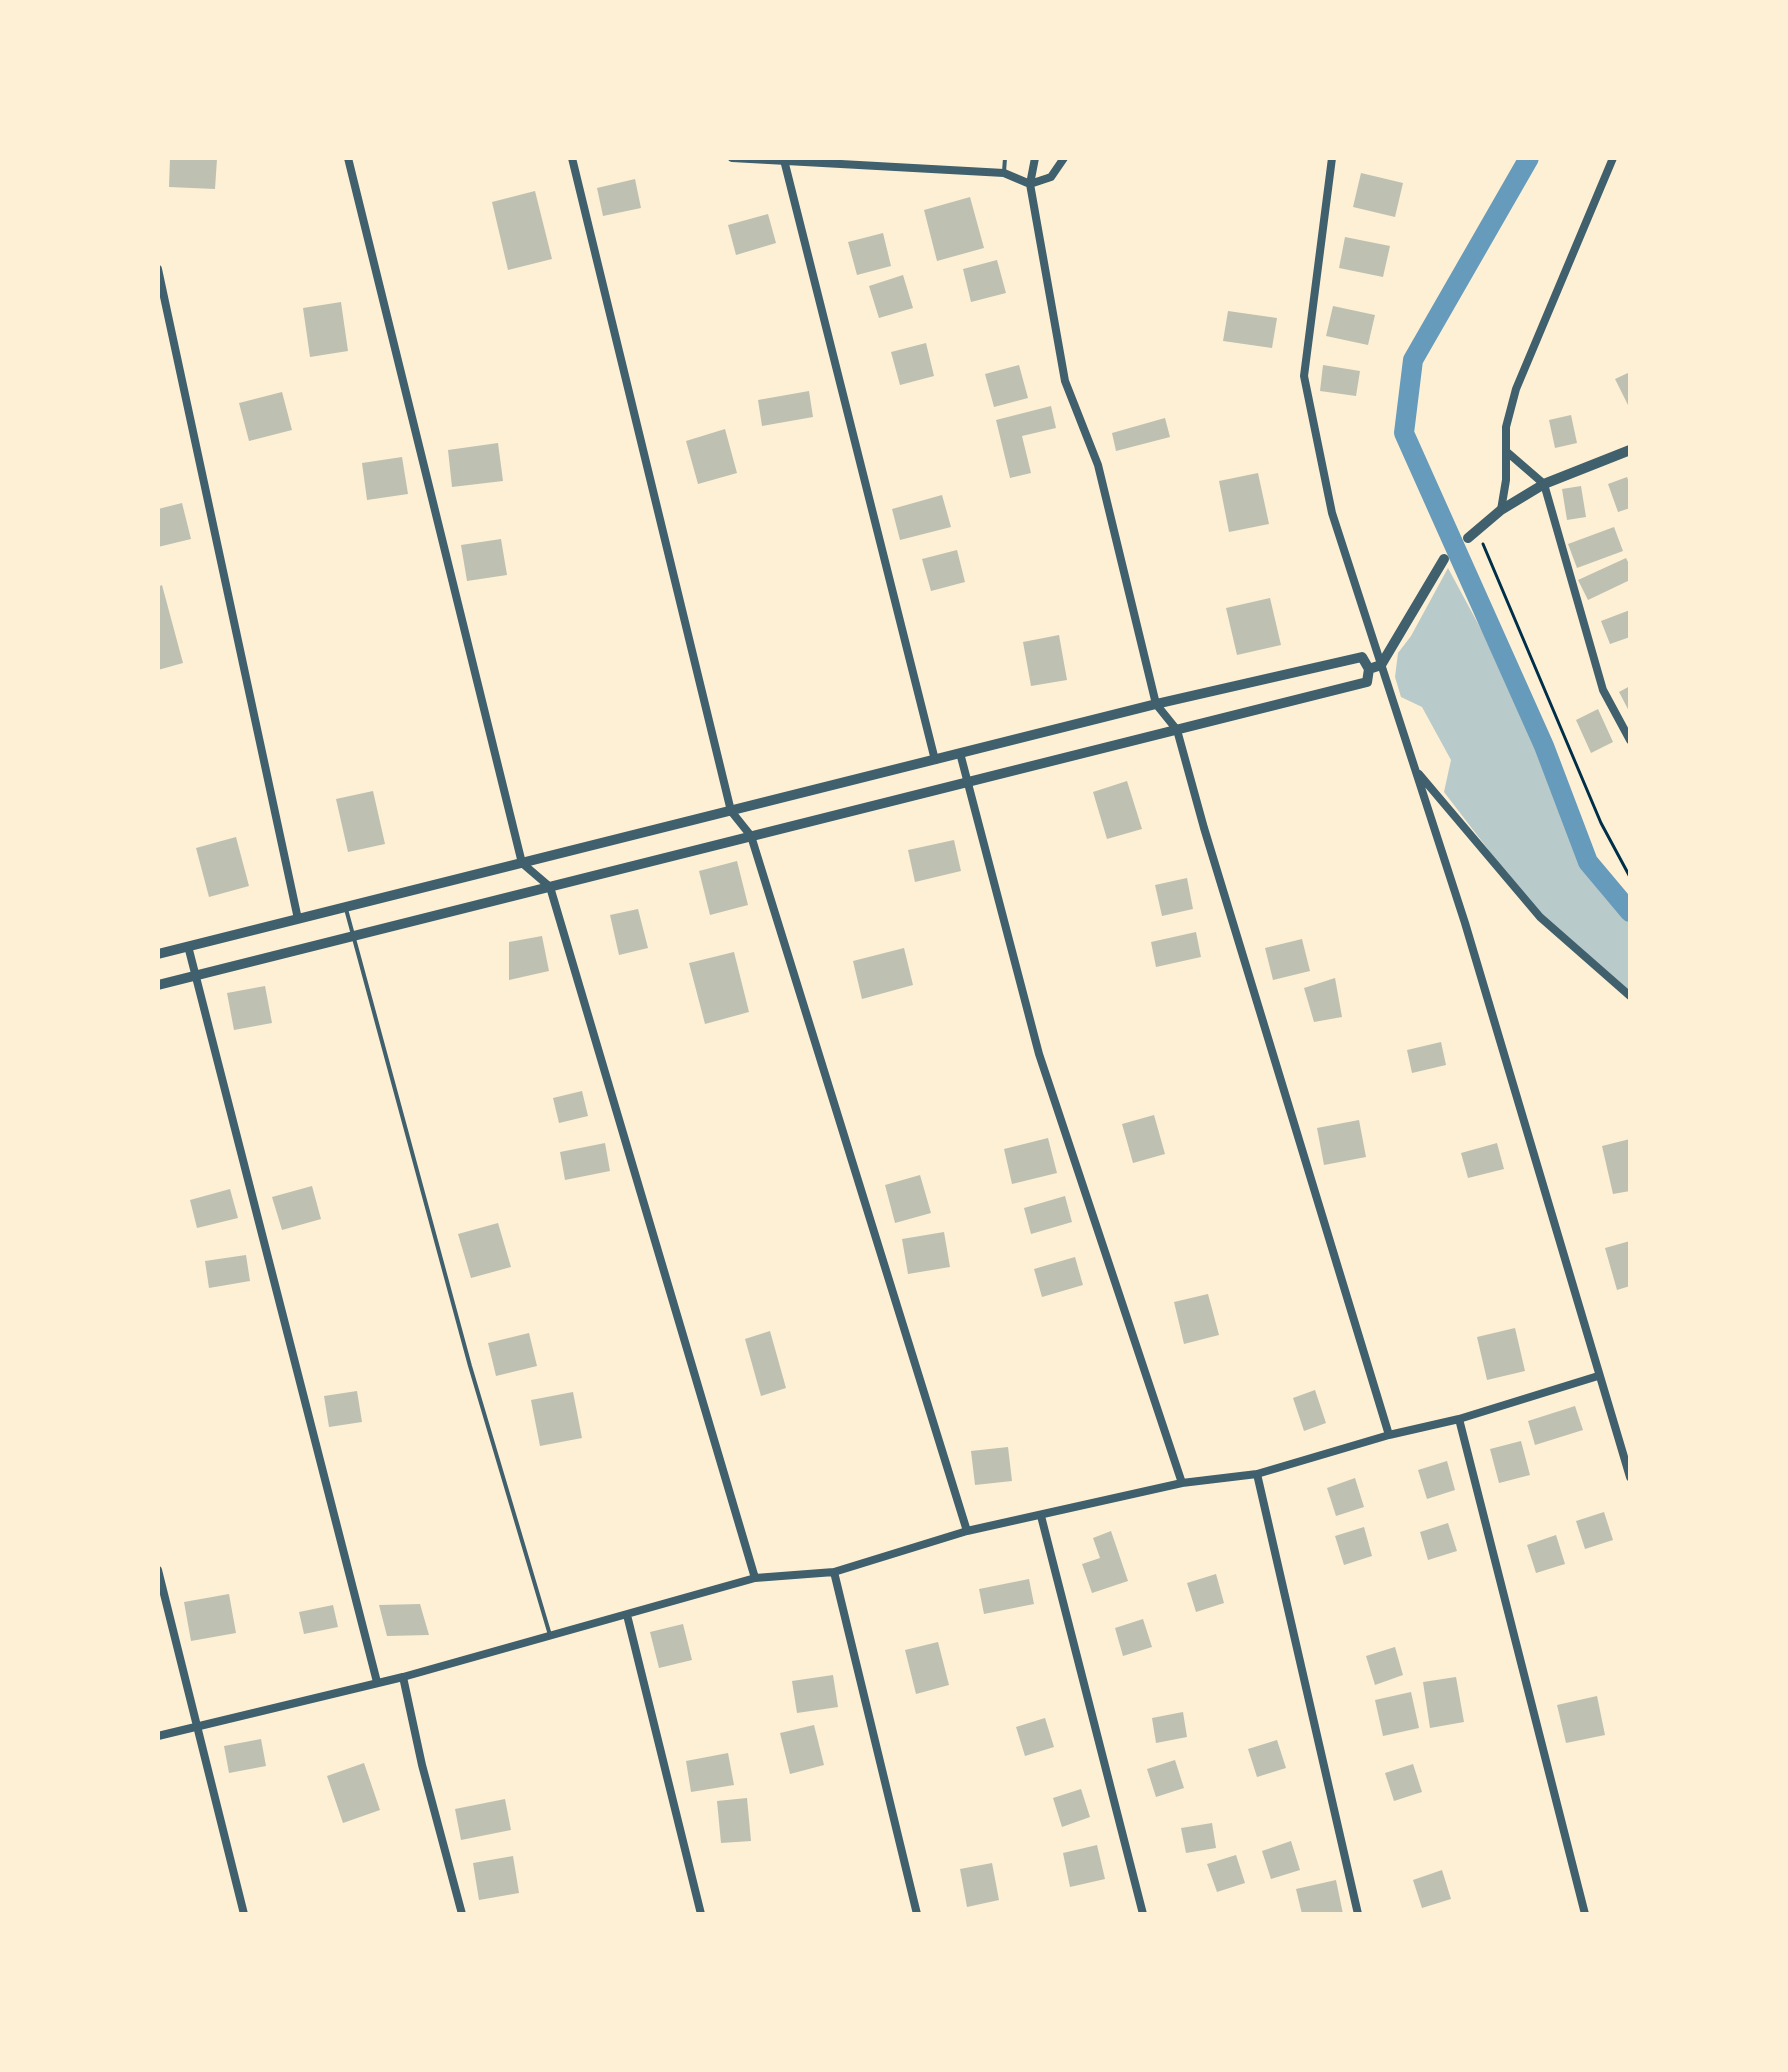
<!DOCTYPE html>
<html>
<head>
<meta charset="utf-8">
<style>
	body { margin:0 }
	#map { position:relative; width:1788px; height:2072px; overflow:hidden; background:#fdf0d5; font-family:"Golos Text",sans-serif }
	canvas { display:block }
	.frame { position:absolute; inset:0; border:160px solid #fdf0d5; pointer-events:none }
</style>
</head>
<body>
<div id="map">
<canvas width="1788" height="2072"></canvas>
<div class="frame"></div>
</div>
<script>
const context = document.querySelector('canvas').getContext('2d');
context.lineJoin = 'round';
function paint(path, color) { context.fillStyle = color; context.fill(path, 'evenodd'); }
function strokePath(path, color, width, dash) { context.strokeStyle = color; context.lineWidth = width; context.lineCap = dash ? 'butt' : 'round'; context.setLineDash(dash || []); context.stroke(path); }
paint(new Path2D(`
	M1448,568L1544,746L1588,862L1630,912V996L1540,917L1444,792L1451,760L1422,707L1401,697L1395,677L1398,653L1411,636Z`), '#b9caca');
strokePath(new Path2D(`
	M1529,158L1413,360L1404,433L1544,746L1588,862L1630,912`), '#669bbc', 20);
paint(new Path2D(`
	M170,158L217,159L215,189L169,187Z
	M1361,173L1403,183L1395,217L1353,207Z
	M635,179L641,208L603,216L597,188Z
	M535,191L552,259L508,270L492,202Z
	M970,197L984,248L937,261L924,210Z
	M768,214L776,243L736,255L728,225Z
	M883,233L891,266L857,275L848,242Z
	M1345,237L1390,246L1383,277L1339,268Z
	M997,260L1006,293L971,302L963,269Z
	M903,275L913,308L879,318L869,286Z
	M341,302L348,351L310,357L303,308Z
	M1333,306L1375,315L1368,345L1326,336Z
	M1228,311L1277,318L1272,348L1223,341Z
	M926,343L934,376L900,385L891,352Z
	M1019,365L1028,398L994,407L985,374Z
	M1323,365L1360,371L1356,396L1320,391Z
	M1630,372V409L1615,379Z
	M809,391L813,417L762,426L758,400Z
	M282,392L292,430L249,441L239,403Z
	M1051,406L1056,428L1022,436L1031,473L1010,478L996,420Z
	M1571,415L1577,443L1555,448L1549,420Z
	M1165,418L1170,437L1116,451L1112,433Z
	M725,429L737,473L698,484L686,441Z
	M498,443L503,481L452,487L448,450Z
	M402,457L408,494L367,500L362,463Z
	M1258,473L1269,524L1229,532L1219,481Z
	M1627,477L1630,485V508L1618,512L1608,484Z
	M1581,486L1586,517L1567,520L1562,489Z
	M942,495L951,527L900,540L892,509Z
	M182,503L191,539L158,547V509Z
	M1614,527L1623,551L1577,568L1568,544Z
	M501,539L507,575L467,581L461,545Z
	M957,550L965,582L931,591L922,559Z
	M1626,558L1630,566V580L1588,600L1578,580Z
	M162,585L183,663L158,670V587Z
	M1270,598L1281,645L1237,655L1226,608Z
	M1630,610V637L1610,644L1601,621Z
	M1059,635L1067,680L1031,686L1023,642Z
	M1630,686V713L1619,692Z
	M1598,709L1613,742L1591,753L1576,720Z
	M1127,781L1142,829L1107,839L1093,792Z
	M373,791L385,844L348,852L336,799Z
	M236,837L249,886L209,897L196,848Z
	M954,840L961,871L915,882L908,850Z
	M737,861L748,905L710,915L699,871Z
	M1187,878L1193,909L1162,916L1155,885Z
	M638,909L648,948L619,955L610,915Z
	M1196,932L1201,957L1156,967L1151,942Z
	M542,936L549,971L509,980V942Z
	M1302,939L1310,971L1273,980L1265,948Z
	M904,948L913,985L862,999L853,961Z
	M734,952L749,1012L705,1024L689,963Z
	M1335,978L1342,1017L1314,1022L1304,988Z
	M265,986L272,1023L234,1030L227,993Z
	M1441,1042L1446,1065L1412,1073L1407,1050Z
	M582,1091L588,1116L559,1123L553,1098Z
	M1154,1115L1165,1154L1133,1163L1122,1124Z
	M1359,1120L1366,1157L1324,1165L1317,1128Z
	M1048,1138L1057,1173L1012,1184L1004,1149Z
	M1630,1139V1191L1613,1194L1602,1146Z
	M605,1143L610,1171L565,1180L560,1152Z
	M1497,1143L1504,1169L1468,1178L1461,1153Z
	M920,1175L931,1213L895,1223L885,1185Z
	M312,1186L321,1219L282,1230L272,1197Z
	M230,1189L238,1218L197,1228L190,1200Z
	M1065,1196L1072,1222L1031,1234L1024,1208Z
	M498,1223L511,1267L471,1278L458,1234Z
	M944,1232L950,1267L908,1274L902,1239Z
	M1630,1241V1286L1617,1290L1605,1248Z
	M246,1255L250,1281L209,1288L205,1261Z
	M1075,1257L1083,1285L1042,1297L1034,1269Z
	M1208,1294L1219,1335L1184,1344L1174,1302Z
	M1515,1328L1525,1371L1487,1380L1477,1337Z
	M770,1331L786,1388L761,1396L745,1339Z
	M529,1333L537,1366L496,1376L488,1343Z
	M1315,1390L1326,1423L1304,1431L1293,1398Z
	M357,1391L362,1422L329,1427L324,1396Z
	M573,1392L582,1438L540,1446L531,1400Z
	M1575,1406L1583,1430L1535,1445L1528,1421Z
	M1521,1441L1530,1475L1499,1483L1490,1449Z
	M1008,1447L1012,1481L975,1485L971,1451Z
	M1447,1461L1455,1490L1427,1499L1418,1470Z
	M1355,1478L1364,1507L1336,1516L1327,1488Z
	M1604,1512L1613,1540L1585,1549L1576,1521Z
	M1448,1523L1457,1551L1428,1560L1420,1532Z
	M1364,1527L1372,1556L1344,1565L1335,1536Z
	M1111,1531L1128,1581L1092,1593L1082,1564L1100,1558L1093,1538Z
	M1556,1535L1565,1564L1536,1573L1527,1545Z
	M1216,1574L1224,1603L1196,1612L1187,1583Z
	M1029,1579L1034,1604L984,1614L979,1589Z
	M229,1594L236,1633L191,1641L184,1602Z
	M420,1604L429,1635L387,1636L379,1605Z
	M333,1605L338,1627L304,1634L299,1612Z
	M1143,1619L1152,1647L1123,1656L1115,1628Z
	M683,1624L692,1660L659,1668L650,1632Z
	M938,1642L949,1685L916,1694L905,1650Z
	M1395,1647L1403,1675L1375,1685L1366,1656Z
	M833,1675L838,1707L797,1713L792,1681Z
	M1456,1677L1464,1722L1430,1728L1423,1682Z
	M1411,1692L1419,1728L1383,1736L1375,1700Z
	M1597,1696L1605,1735L1566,1743L1557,1705Z
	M1183,1712L1187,1737L1156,1743L1152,1718Z
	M1045,1718L1054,1747L1025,1756L1016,1727Z
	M814,1725L824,1765L790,1774L780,1733Z
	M261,1739L266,1766L229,1773L224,1746Z
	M1277,1740L1286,1768L1257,1777L1248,1749Z
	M728,1753L734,1785L691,1792L686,1761Z
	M1175,1760L1184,1788L1156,1797L1147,1769Z
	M364,1763L380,1810L343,1823L327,1776Z
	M1413,1764L1422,1792L1394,1801L1385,1773Z
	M1081,1789L1090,1817L1062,1827L1053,1798Z
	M747,1798L751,1841L721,1843L717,1801Z
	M505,1799L511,1830L461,1840L455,1809Z
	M1212,1823L1216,1848L1186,1853L1181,1828Z
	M1291,1841L1300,1870L1271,1879L1262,1851Z
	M1097,1845L1105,1879L1070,1887L1063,1853Z
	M1236,1855L1245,1883L1217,1892L1207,1864Z
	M513,1856L519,1893L479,1900L473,1863Z
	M992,1863L999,1900L967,1907L960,1869Z
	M1442,1870L1451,1899L1422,1908L1413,1880Z
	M1336,1880L1343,1914H1302L1296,1889Z`), '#bec0b2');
strokePath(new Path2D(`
	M1483,544L1601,823L1630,877`), '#003049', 3);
strokePath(new Path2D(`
	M1004,172L1005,158
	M346,909L470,1366L550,1635`), '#3f606c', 4);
strokePath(new Path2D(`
	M348,158L522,863L550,887L755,1578
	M572,158L731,811L751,836L967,1531
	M732,158L1004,173L1030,184
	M1035,158L1030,184L1065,381L1098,465L1156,704L1177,730L1204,828L1389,1435
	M1332,158L1304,376L1332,513L1465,923L1630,1477
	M784,160L935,760
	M1030,184L1051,177L1064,158
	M158,269L298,919
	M1507,452L1544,484L1603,690L1630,740
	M1501,510L1506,480V427L1516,389L1613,158
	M960,753L1039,1054L1182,1483
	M1419,774L1540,917L1630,996
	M188,946L377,1682
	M1459,1419L1585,1914
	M1257,1474L1358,1914
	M1041,1516L1143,1914
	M158,1570L244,1914
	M834,1572L917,1914
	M627,1615L701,1914
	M403,1677L422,1765L462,1914
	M158,1736L403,1677L755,1578L834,1572L967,1531L1182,1483L1257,1474L1389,1435L1459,1419L1598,1376`), '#3f606c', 8);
strokePath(new Path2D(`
	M1468,538L1501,510L1544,484L1630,450
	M1369,669L1381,665L1444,559
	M158,954L1156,704L1362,657L1369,669L1367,682L158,985`), '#3f606c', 10);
</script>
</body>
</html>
